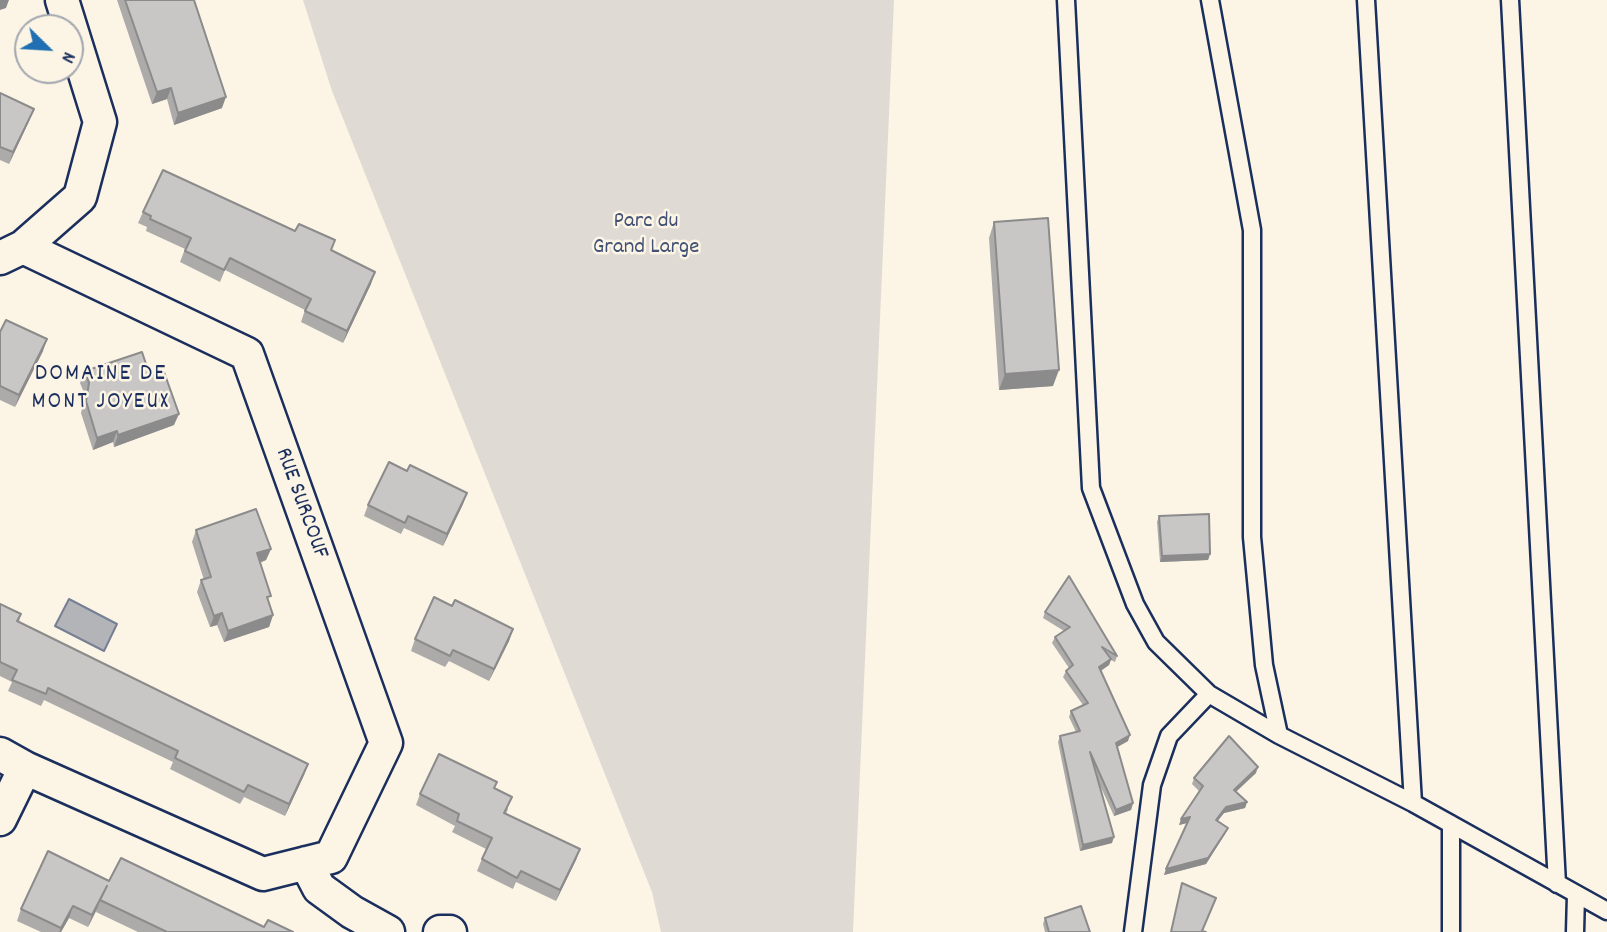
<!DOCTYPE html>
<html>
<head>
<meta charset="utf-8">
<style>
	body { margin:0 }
	#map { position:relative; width:1607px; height:932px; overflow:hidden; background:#fcf5e5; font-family:Dekko,sans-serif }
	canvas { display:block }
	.north { position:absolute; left:14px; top:14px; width:70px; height:70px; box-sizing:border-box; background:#fcf5e5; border:2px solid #a2a6af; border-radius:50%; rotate:114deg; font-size:19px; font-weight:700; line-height:28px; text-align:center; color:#1b2f5e }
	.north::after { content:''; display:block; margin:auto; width:24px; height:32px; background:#1f6fb2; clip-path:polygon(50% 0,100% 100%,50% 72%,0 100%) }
</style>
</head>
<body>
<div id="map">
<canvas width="1607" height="932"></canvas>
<div class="north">N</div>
</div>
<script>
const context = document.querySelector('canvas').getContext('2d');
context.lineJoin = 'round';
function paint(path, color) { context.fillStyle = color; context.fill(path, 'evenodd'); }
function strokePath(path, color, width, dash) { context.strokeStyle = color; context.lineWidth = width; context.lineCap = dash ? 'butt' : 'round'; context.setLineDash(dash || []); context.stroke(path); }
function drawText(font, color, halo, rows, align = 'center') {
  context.font = font + ' Dekko,sans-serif'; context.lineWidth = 5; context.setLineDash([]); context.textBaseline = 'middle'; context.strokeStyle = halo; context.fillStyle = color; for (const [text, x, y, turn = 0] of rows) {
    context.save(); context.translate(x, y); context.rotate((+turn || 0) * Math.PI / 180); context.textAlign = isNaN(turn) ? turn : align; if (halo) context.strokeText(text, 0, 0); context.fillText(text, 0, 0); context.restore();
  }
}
paint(new Path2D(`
	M303,0H894L853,932H661L652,892L332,91Z`), '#dfdbd4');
const water = new Path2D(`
	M69,599L117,624L104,651L55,626Z`);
paint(water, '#b2b4b8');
strokePath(water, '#767f94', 2);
const lane = new Path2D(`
	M1066,0L1091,488L1135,604L1156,642L1209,694L1279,735L1413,803L1607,911
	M1210,0L1252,230V537L1264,665L1279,735
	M1366,0L1413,803
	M1510,0L1557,884
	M1451,824V932
	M1133,932L1152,785L1169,736L1209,694
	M1575,932L1576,895`);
const street = new Path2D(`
	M23,247L247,354L386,743L331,857L263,874L25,768
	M0,258L23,247L80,197L100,122L62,0
	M0,754L25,768L0,819
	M306,863L319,888L352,912L388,932
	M440,932H450`);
strokePath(lane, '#1b2f5e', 21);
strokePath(street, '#1b2f5e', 37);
strokePath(lane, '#fcf5e5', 16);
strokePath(street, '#fcf5e5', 32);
paint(new Path2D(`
	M117,0H194L222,108L174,125L167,99L152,104Z
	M0,93L29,121L9,164L0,160Z
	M143,212L295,231L335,240L331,250L371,284L343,343L301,322L305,310L225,270L220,282L180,262L185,249L146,231L147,227L138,223Z
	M994,222L1053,386L999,390L989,238Z
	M0,332L43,351L15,407L0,400Z
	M85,371L174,425L114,447L113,442L93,450L81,413L85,395L80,383Z
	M407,471L467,493L463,504L443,546L404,528L401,534L364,516L368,505Z
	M1159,516L1210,554L1208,560L1160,562L1157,522Z
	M196,530L271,549L266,560L260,563L269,602L273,615L269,627L224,642L217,625L210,627L197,592L201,580H204L192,542Z
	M0,604L21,614L19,622L308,764L304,775L285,816L244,797L240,804L170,769L173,762L44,700L41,706L8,691L12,682L0,676Z
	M452,606L513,629L509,641L489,681L449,661L445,667L411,651L415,639Z
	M1045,612L1117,656L1115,662L1111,660L1109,665L1101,671L1128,741L1117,747L1133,803L1131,810L1114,816L1098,781L1112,843L1080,851L1058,742L1060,736L1076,732L1069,717L1071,711L1083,705L1063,677L1066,671L1069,668L1052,643L1055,637L1064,631L1043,618Z
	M1256,773L1236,792L1247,802L1245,808L1224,813L1218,821L1225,834L1206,864L1164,875L1187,823L1179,825L1199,791L1192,784L1194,778Z
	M495,788L508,809L506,814L580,849L576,860L556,901L516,882L513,889L477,871L486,849L452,832L455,826L416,805L420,794Z
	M109,881L264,927L293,932H138L96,912L97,909L88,927L69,918L61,932H41L17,921L21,909Z
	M1045,918L1090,932H1045L1043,924Z`), '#acabaa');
paint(new Path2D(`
	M0,0H9L6,8L0,10Z
	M171,88L167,99L152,104L157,92Z
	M226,97L222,108L174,125L178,113Z
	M34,109L29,121L9,164L13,152Z
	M375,272L371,284L343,343L347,331Z
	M47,339L43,351L15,407L19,395Z
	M1059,370L1053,386L999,390L1005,374Z
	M179,414L174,425L114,447L118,435Z
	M117,431L113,442L93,450L97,438Z
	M467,493L463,504L443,546L447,534Z
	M271,549L266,560L253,565L257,553Z
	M1210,554L1208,560L1160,562L1162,556Z
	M222,613L217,625L210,627L214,616Z
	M273,615L269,627L224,642L228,631Z
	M513,629L509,641L489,681L494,669Z
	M1111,659L1109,665L1097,673L1099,667Z
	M1130,735L1128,741L1114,749L1116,743Z
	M308,764L304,775L285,816L289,804Z
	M1258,767L1256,773L1231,796L1234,790Z
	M1247,802L1245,808L1224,813L1213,826L1216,820L1226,807Z
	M1133,803L1131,810L1114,816L1116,810Z
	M1190,817L1187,823L1179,825L1181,819Z
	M1228,828L1225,834L1206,864L1164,875L1166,869Z
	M1114,837L1112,843L1080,851L1083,845Z
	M580,849L576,860L556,901L560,890Z
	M100,900L97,909L88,927L92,915Z
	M73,906L69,918L61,932H59Z`), '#8c8b8b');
const building = new Path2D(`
	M125,0H194L226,97L178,113L171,88L157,92Z
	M0,93L34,109L13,152L0,147Z
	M163,170L295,231L299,224L335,240L331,250L375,272L347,331L305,311L311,299L230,258L224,270L185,251L191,238L150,219L151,216L143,212Z
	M1048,218L1059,370L1005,374L994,222Z
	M6,320L47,339L19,395L0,386V332Z
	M142,352L150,376L164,372L179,414L118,435L117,431L97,438L86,401L89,383L85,371Z
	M389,462L407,471L410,465L467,493L447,534L408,516L405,523L368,505Z
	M256,509L271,549L257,553L271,596L267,597L273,615L228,631L222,613L214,616L201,580L211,577L196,530Z
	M1209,514L1210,554L1162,556L1159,516Z
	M1069,576L1117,656L1102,647L1111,659L1099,667L1130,735L1116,743L1133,803L1116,810L1090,752L1114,837L1083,845L1060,736L1080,731L1071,711L1088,703L1066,671L1073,665L1055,637L1070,627L1045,612Z
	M434,597L452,606L455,600L513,629L494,669L453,650L450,656L415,639Z
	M0,604L21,614L17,621L308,764L289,804L248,785L244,792L175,758L178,751L48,688L46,694L12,680L17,670L0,662Z
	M1229,736L1258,767L1234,790L1247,802L1226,807L1216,820L1228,828L1208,858L1166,869L1190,817L1181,819L1203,786L1194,778Z
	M439,754L497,782L494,788L512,797L504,813L580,849L560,890L521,871L517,878L482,859L492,838L457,821L459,814L420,794Z
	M48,851L109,881L121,858L264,927L268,920L293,932H167L100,900L107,886L92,915L73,906L61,928L21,909Z
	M1182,883L1216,898L1202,931L1206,932H1171Z
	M1081,906L1090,932H1049L1045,918Z`);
paint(building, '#c8c7c6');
strokePath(building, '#8c8b8b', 2);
drawText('23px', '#425176', '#fcf5e5', [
	["Parc du",646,223],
	["Grand Large",646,249]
]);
drawText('23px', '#1b2f5e', '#fcf5e5', [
	["RUE SURCOUF",300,504,70]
]);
context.letterSpacing = '2px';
drawText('24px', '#1b2f5e', '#fcf5e5', [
	["DOMAINE DE",101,376],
	["MONT JOYEUX",101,404]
]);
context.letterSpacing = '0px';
</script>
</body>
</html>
